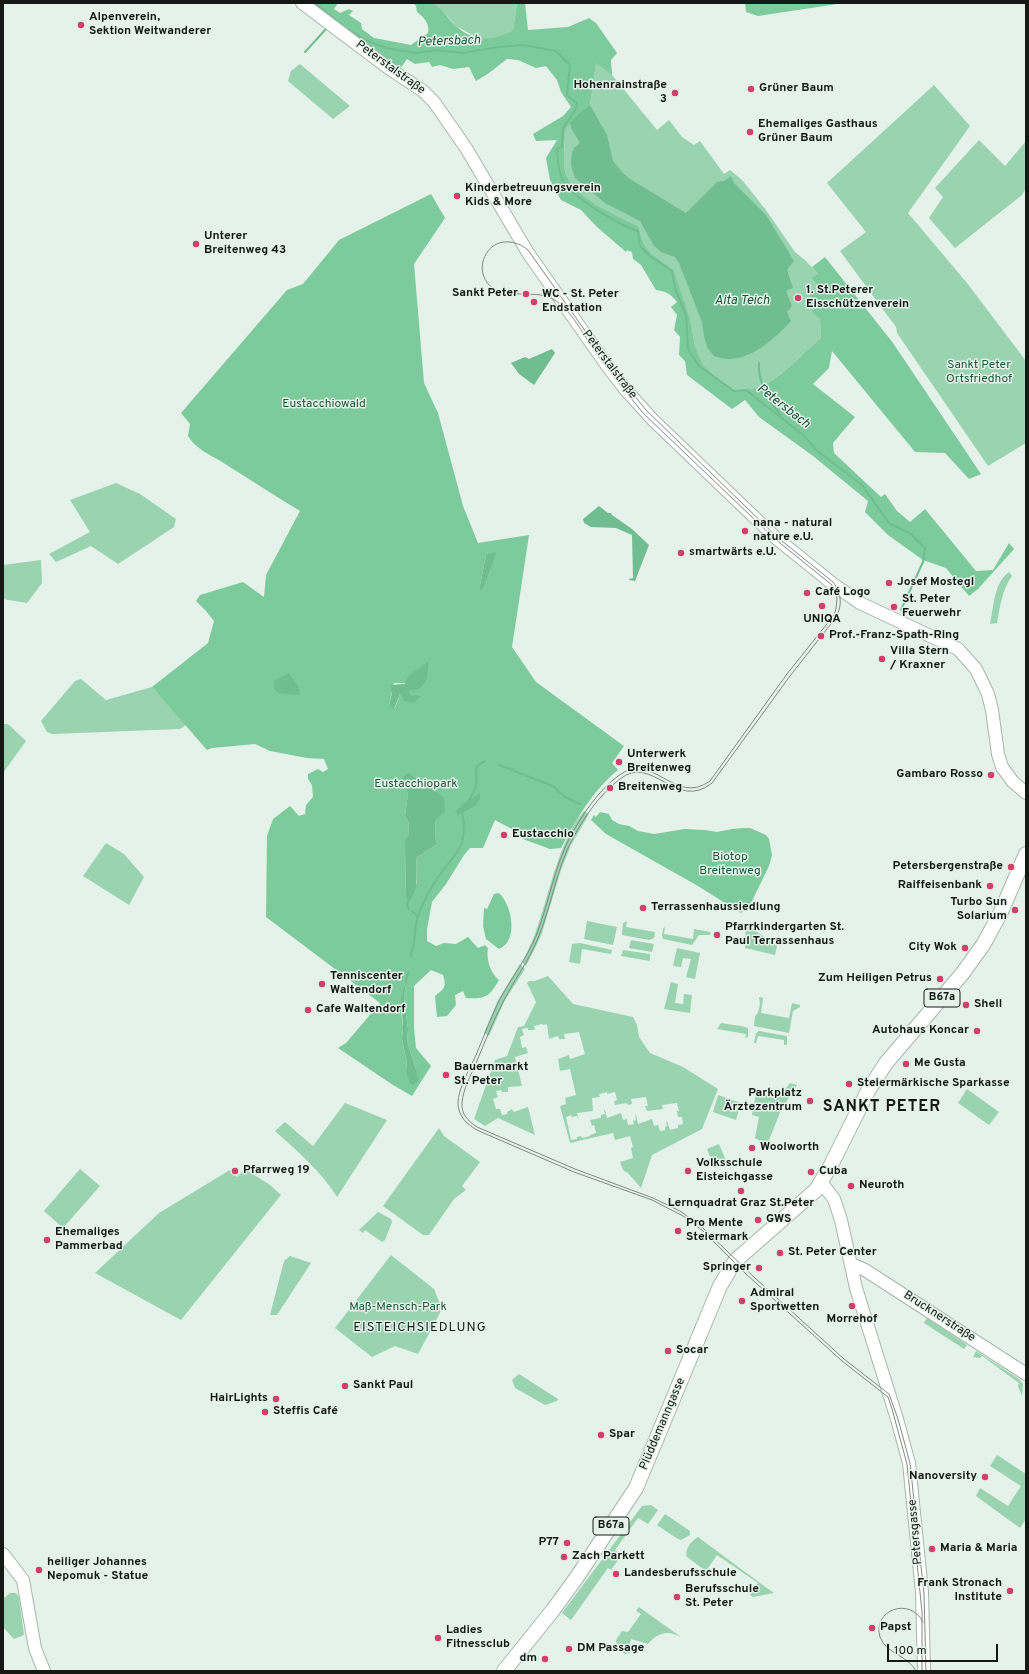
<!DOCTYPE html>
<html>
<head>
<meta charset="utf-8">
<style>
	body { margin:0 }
	#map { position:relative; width:1029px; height:1674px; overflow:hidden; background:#e4f2e9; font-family:Overpass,sans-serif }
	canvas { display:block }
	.frame { position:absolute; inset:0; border:4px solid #141916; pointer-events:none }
	.scale { position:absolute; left:887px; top:1644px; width:111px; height:18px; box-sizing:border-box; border:2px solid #141916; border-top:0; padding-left:5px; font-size:12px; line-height:14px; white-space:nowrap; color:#141916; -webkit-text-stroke:3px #e4f2e9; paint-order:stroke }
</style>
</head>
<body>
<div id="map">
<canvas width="1029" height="1674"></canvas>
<div class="frame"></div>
<div class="scale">100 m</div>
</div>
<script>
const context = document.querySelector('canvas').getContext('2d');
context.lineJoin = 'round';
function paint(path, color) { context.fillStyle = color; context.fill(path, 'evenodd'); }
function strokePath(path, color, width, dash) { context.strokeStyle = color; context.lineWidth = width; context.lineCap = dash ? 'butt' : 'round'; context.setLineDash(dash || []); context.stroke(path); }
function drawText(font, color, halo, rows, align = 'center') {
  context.font = font + ' Overpass,sans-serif'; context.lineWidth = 3; context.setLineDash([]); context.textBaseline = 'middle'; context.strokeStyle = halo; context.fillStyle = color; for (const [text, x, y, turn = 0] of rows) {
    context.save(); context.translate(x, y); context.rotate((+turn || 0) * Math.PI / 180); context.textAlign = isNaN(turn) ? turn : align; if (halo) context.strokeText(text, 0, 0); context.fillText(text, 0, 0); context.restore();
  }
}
paint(new Path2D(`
	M432,3H517L513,30L499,37L481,40L456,26L445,13Z
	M596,62L612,75L657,130L669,120L682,137L694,145L700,141L724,174L730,170L742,180L766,210L795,252L806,261L818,274L821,289L814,291L808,286L811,299V307L820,319L821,338C804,352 778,382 758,387C751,390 741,389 733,390L723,383L703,365L695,346L690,318L674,270L651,253L644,244L638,226C616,215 572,197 565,171C563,161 565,141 565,130L581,111L590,105Z
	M300,64L350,106L333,119L288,81L291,71Z
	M934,85L970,126L908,213L967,283L1026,361V443L988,466L897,333L896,327L840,251L866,232L827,183Z
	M979,140L1005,166L1026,141V188L1022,195L955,248L929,218L943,197L935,188Z
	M116,483L140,494L176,519L174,527L118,564L91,546L56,562L49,554L90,532L70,500Z
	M41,560L42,583L27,603L3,599V565Z
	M1009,572L1012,576C1002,590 1000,606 997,623L990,624C994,607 993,584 1009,572Z
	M81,679L106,700L152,687L186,725L180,729L52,734L47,732L41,721L75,681Z
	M3,724H8L26,741L3,773Z
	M584,811L589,814L571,845L561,870L541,936L526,966L522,962C529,949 535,936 539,922C551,887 560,839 584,811Z
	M106,843L124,854L144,877L129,905L83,876Z
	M587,921L617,927L613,945L584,939Z
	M627,921L626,927L655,932L654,938L649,940L622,935L623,923Z
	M746,924L777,946L775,955L745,948Z
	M665,927L664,934L693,939L694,929L711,932L710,935H699L692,945L663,939L662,936L663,929Z
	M631,940L654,944L652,952L629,948Z
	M580,943L612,950L611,954L582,949L580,964L569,962L572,944Z
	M677,948L700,953L695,979L686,977L691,959L683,958L681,967L673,966Z
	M623,950L650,954V961L621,956Z
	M520,964L525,969L505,1000L489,1036L484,1033L497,1002Z
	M548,976L573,1004L633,1017L637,1025L639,1037L650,1053L683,1067L718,1089L702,1129L652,1155L641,1188L628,1173L623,1170L620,1162L633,1158L631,1148L633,1147L630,1136L615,1140L613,1133L570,1143L560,1106L566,1104L565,1098L576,1095L570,1069L560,1071L558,1059L569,1055L570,1059L585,1054L579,1032L564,1034L565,1039H559L558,1036L549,1039L547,1024L543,1025L542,1024L534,1026L535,1030H528V1028L522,1029L524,1035L520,1037L522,1048L526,1047L528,1053L515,1057L522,1086L508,1087V1092H502L501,1090L496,1091L498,1097L493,1099L496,1109H500L502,1115L507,1114V1112L512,1109L514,1112L528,1107L535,1135L498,1118L485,1126L474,1119L495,1060L507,1056L518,1027L524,1026L536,1002L527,983L529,981H535ZM607,1092V1094L615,1092L617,1100L614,1101L615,1105L627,1103L628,1105L632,1104L631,1099L646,1097L648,1106H645L647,1111L663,1109L662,1105L677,1103L679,1111H677L678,1117H682L683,1124L678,1125V1128L670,1130L667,1121L666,1122L667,1126L665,1127V1130L660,1131L658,1125L654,1126L652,1119L638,1124L636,1115L635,1116L636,1120L633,1121L634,1124L628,1125L627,1119L623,1120L621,1113L607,1118L605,1110H604L605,1114L601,1115V1118L590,1120L592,1126L594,1125L596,1133L590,1135V1136L582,1138L581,1136L577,1137V1139L571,1140L566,1117L571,1115L572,1117L577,1116L579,1122L577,1113L593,1111L592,1098L600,1097L599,1094Z
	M671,982L678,984L675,1003L683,1004L684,994L692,995L690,1013L664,1009Z
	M759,997L763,998L761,1013L789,1018L792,1003L800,1005V1007L793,1011L789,1033L754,1026L755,1016L758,1013L760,1004Z
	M721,1023L741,1026L748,1028V1037L745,1038L746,1034L717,1029Z
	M759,1031L787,1036V1045H784V1040L758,1036L756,1043H754L756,1033Z
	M790,1083L797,1085L781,1110L767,1145L755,1138L759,1117L752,1115L756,1094L772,1096L781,1095Z
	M967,1089L999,1112L989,1125L958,1103Z
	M718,1095L741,1103L736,1120L713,1112Z
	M345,1103L387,1120L337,1197C321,1171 297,1151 275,1131L285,1122L313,1146Z
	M439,1128L444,1136L480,1162L462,1186L466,1190L454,1199L429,1235H423L383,1206Z
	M719,1144L727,1163L715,1168L707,1149Z
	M80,1169L100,1186L63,1228L44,1211Z
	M245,1169L270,1185L281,1195L181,1320L95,1273L159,1213L230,1170L237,1177Z
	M378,1212L391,1219L392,1222L385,1240L382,1242L365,1230L363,1233L359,1230Z
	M391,1255L434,1289L442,1309L418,1354L395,1346L372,1357L335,1328Z
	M290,1256L311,1263L277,1315H270L284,1261Z
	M927,1318L967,1345L964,1349L924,1323Z
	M976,1351L1019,1379L1023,1384L1022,1396L1018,1386L1019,1383L982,1356L980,1358L973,1357Z
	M519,1374L558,1399L557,1401L545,1405L515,1388L512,1380Z
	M997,1455L1026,1474V1519L1020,1528L976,1496L980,1488L1008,1506L1021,1486L990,1466Z
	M651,1505L658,1510L648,1524L638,1518L615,1550L622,1555L611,1570L608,1568L571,1620L562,1613L642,1506Z
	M665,1514L690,1531V1535L681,1540L678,1539L657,1525Z
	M698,1537L764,1586L774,1593L753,1597L750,1595L758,1583L717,1555L706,1571L687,1557C684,1550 692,1540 698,1537Z
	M10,1593H16L19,1598L24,1635L14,1639L3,1627V1599Z
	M639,1607L681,1637C668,1630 658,1632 648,1644L631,1639L629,1648L632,1649L630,1653L625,1654L617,1647L616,1640L622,1631L628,1632L641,1614L636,1611Z`), '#99d3b0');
paint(new Path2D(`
	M311,3H338L334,9L340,13L349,9L353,11L349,15L361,23L362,29L374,38L411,45L428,33C430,24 424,17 417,12L416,6L413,3C418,3 426,2 431,3C442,6 448,19 456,26C475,43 492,41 513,30L517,3H525L528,30L568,27L589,18L596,23L617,53L611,60L612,75L596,63L590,105L581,111L565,130C565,141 563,161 565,171C572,197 616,215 638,226L644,244L651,253L674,270L690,318L695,346L703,365L723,383L733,390C741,389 751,390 758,387C778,382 804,352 821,338L820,319L813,313L811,299L807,285L814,291L821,289L812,278L818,274L812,267L825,257L893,343L981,474L969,479L945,453L915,452L832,351L829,368L813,384L855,417L833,443L834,453L881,497L885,494L897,511L910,522L925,509L976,571L993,570L1009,543L1014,549L978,589L969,596L946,568L923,560L888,535L865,512L868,501L813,456L759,417L745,400L732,409L687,375L685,361L679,355L680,337L674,330L677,315L671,307L677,302C671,294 666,291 656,290L641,265L633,259L632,252L627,250L626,252L597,227L581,210L561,200L550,180L546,158L557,140L536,141L533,134L563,116L571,107L561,92L557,80L546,66L536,68L518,60L507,59L489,73L476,81L469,67L453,69L440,65L432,67L429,62L415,64L407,59L400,69L387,61Z
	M745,3H844L758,16L746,12Z
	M431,194L445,218L414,264L424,383L438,413L463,506L478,543L529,535L512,647L536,682L624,746L612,763L618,770C593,790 576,820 561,848L550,849L523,839L521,834L495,820L483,848H470L464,855L446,884L432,902L427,929V941L436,946L444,943L456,944L468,937L478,948L485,945L488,948C486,959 490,973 499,980C489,997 486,999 466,998L463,991L455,995L456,1005L447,1016L437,1017L435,996C444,989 447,987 443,975L431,970L414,986V1028L416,1048L431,1066L412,1096L393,1085L338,1048L346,1043L380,1003L266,917L267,836L273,819L290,806L299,816L305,814L306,805L313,797L312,785L308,779V774L318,769L323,772L328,769L324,759L307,758L270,751L255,744L212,748L207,750L152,687L208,643L214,621L206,611L196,601L200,595L243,582L264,597L266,575L300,511C273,495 248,478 222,462C209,454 196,449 188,436L190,424L181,413L287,290L303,284L339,240ZM486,555L491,567L485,586L480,590V585ZM394,683L424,684L421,688L409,691V695L400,694L395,708L389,705ZM402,778L435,820L436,845L416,858L417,883L406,896L405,839L408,836L409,823L405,816L408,794ZM406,983L404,998L408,1030L407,1041L416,1069L406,1070L407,1063L402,1039L403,1027L401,1011Z
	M600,812L609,814L612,820L619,824L629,826L638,831L654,834L685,829L705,830L717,832L732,829L743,828H750L766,835L769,839L772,855L769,866L751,903L741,913L698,886L606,834L591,820L594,815L596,817Z
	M499,893C512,905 519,941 499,949L486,939L483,926L484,908L487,909L494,894Z`), '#7dca9d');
paint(new Path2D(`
	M590,105L607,135L613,161L623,173L630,179L686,213L717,182L724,181L731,176L734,183L766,215L794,261L787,270L793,288L786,291L792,306L787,312L791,321C772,341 744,368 714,356L707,347L704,336L702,322L679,263L675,257L661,252L654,246L640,221L605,203L575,178L571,165L572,152L574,148L580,143L571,128L570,123L581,111Z
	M552,349L555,353L534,385L519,374L511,363L525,357L529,359Z
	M599,506L608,513H611L612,515L632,529L649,545L635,581L629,580V579L633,578L632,535L616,528L591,527L584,523L583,519Z
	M496,552L485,586L480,591V585L486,555Z
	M428,662C429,669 427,681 422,687C419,690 413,690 409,691L410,695L421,696L413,703L405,701L400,694L394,709L389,705L392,693L390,685L405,684L408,676Z
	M289,673L299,687L300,695L278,693L274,689V681Z
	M408,773L444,797L445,811L435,820L436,845L416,858C416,873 420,889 409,901L406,896L405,845V839L408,836L409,823L405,816L408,794L402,778Z
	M480,793C482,805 467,811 458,815L455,812L463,804Z
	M406,980L404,998L408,1030L407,1041L416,1069L418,1080L413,1085L410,1084L406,1070L407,1063L402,1039L403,1027L401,998Z`), '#70bd91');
strokePath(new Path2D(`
	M315,3L344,27L363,39L386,48L417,53L436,50L463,53L499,47L523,45L556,51L570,65L567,95L577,103L576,109L563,128L562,147L557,149C558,160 558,173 564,182C575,199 619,225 638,231L640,246L650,256L672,271L675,289L686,315L688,349L698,365L734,391L746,390L798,431C806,436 810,443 816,450L862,485L889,523L911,534L925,548L923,562L901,610
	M305,52L326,29
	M759,363C758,378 764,390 771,403C775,408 780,412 782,419
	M499,765L553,786L565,797L580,804
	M467,803C470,798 475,791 476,786C479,774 470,768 485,761
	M409,909L407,905L409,898
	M412,911L418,917
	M411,957C411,952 413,947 414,942C415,936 415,930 416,924C418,911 426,898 432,887C448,857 471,852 462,812
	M406,982L408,972`), '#70bd91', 2);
const secondary = new Path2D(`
	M302,3L387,67L423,91L434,102L466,148L528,253L608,367L625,389L653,420L776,538L833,584L860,603L958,649L976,669L988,694L992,710L998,754L1002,767L1013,782L1026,793
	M821,1182L834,1199L841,1220L856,1288L897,1419L909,1463L922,1592L924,1671
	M851,1264L865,1270L1026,1374
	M3,1554L23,1580L35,1648L44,1671`);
const primary = new Path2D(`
	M504,1671L553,1610L577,1577L636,1488L720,1286L735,1261L816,1190L831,1165L868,1091L886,1063L962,974L983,945L1000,914L1026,854`);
strokePath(secondary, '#a7b5ac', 14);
strokePath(primary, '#a7b5ac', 16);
strokePath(secondary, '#fff', 12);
strokePath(primary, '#fff', 14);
strokePath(new Path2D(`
	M916,1671C908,1655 886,1654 880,1637C872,1610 910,1596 923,1622
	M922,1671V1612L907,1464L892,1409L888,1397L842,1361L746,1274L703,1231L683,1216L652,1200L574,1172L479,1131C467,1125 458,1116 458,1103C458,1089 470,1068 476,1055C484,1036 491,1017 500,999C512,977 527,958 536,936C549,903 554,867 571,835C583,814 598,791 618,776C653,749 674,807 710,781L787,674L834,615L836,609L837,598L832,585L775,539L643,413C627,393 611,374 596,353C584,336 571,309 553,299C533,287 492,305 483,274C481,266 483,258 488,251C498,238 516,240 528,250L610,366L646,410L777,537L833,582C842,594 843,607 834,620L790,676L712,783C676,812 652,753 620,779C600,794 585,816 573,838C556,869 552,905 538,938C529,961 514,980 503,1002C493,1021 485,1042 476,1063C471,1075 463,1089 462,1103C461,1114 468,1121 477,1127L575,1169L653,1198L680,1211L702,1227L755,1278L844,1359L889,1394L898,1419L910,1463L924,1594L926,1671`), '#808983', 1);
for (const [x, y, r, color] of [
	[81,25,4,"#cf416a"],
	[751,89,4,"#cf416a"],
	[675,93,4,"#cf416a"],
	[750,132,4,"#cf416a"],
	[457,196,4,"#cf416a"],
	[196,244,4,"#cf416a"],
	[526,294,4,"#cf416a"],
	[798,298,4,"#cf416a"],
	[534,302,4,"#cf416a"],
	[745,531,4,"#cf416a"],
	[681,553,4,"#cf416a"],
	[889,583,4,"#cf416a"],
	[807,593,4,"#cf416a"],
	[822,606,4,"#cf416a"],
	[894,607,4,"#cf416a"],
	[821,636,4,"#cf416a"],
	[882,659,4,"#cf416a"],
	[619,762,4,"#cf416a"],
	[991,775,4,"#cf416a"],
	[610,788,4,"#cf416a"],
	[504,835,4,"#cf416a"],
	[1011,867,4,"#cf416a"],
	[990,886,4,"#cf416a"],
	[643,908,4,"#cf416a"],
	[1015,910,4,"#cf416a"],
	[717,935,4,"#cf416a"],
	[965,948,4,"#cf416a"],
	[940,979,4,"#cf416a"],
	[322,984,4,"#cf416a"],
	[966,1005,4,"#cf416a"],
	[308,1010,4,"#cf416a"],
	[977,1031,4,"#cf416a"],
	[906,1064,4,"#cf416a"],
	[446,1075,4,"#cf416a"],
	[849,1084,4,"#cf416a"],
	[810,1101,4,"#cf416a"],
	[752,1148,4,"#cf416a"],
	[235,1171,4,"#cf416a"],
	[688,1171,4,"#cf416a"],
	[811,1172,4,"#cf416a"],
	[851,1186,4,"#cf416a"],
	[741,1191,4,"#cf416a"],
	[758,1220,4,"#cf416a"],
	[678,1231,4,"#cf416a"],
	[47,1240,4,"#cf416a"],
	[780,1253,4,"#cf416a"],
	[759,1268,4,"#cf416a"],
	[742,1301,4,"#cf416a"],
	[852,1306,4,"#cf416a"],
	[668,1351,4,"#cf416a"],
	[345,1386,4,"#cf416a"],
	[276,1399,4,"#cf416a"],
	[265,1412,4,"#cf416a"],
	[601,1435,4,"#cf416a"],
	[985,1477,4,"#cf416a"],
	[567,1543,4,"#cf416a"],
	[932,1549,4,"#cf416a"],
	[564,1557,4,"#cf416a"],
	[39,1570,4,"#cf416a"],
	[616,1574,4,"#cf416a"],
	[1010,1591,4,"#cf416a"],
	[677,1597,4,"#cf416a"],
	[872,1628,4,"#cf416a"],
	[438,1638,4,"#cf416a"],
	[569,1649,4,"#cf416a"],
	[545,1659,4,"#cf416a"]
]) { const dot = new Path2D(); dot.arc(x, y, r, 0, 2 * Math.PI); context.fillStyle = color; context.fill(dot); strokePath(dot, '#e4f2e9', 1.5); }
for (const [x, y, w] of [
	[942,998,36],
	[611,1526,36]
]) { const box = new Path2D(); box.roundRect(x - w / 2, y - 9, w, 18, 3); context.fillStyle = '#e4f2e9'; context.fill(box); strokePath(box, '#141916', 1); }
drawText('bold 11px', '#141916', null, [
	["B67a",942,998],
	["B67a",611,1526]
]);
drawText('bold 12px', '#141916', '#e4f2e9', [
	["Alpenverein,",89,18],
	["Sektion Weitwanderer",89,32],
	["Hohenrainstraße",667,86,"right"],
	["3",667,100,"right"],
	["Grüner Baum",759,89],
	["Ehemaliges Gasthaus",758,125],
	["Grüner Baum",758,139],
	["Kinderbetreuungsverein",465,189],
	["Kids & More",465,203],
	["Unterer",204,237],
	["Breitenweg 43",204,251],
	["1. St.Peterer",806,291],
	["Eisschützenverein",806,305],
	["Sankt Peter",518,294,"right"],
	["WC - St. Peter",542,295],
	["Endstation",542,309],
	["nana - natural",753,524],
	["nature e.U.",753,538],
	["smartwärts e.U.",689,553],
	["Josef Mostegl",897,583],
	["Café Logo",815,593],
	["St. Peter",902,600],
	["Feuerwehr",902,614],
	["UNIQA",822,620,"center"],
	["Prof.-Franz-Spath-Ring",829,636],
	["Villa Stern",890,652],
	["/ Kraxner",890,666],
	["Unterwerk",627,755],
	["Breitenweg",627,769],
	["Gambaro Rosso",983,775,"right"],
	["Breitenweg",618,788],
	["Eustacchio",512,835],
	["Petersbergenstraße",1003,867,"right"],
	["Raiffeisenbank",982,886,"right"],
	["Turbo Sun",1007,903,"right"],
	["Solarium",1007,917,"right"],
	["Terrassenhaussiedlung",651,908],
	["Pfarrkindergarten St.",725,928],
	["Paul Terrassenhaus",725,942],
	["City Wok",957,948,"right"],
	["Tenniscenter",330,977],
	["Waltendorf",330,991],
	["Zum Heiligen Petrus",932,979,"right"],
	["Shell",974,1005],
	["Cafe Waltendorf",316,1010],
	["Autohaus Koncar",969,1031,"right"],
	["Me Gusta",914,1064],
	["Bauernmarkt",454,1068],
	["St. Peter",454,1082],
	["Steiermärkische Sparkasse",857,1084],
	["Parkplatz",802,1094,"right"],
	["Ärztezentrum",802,1108,"right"],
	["Woolworth",760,1148],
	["Volksschule",696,1164],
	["Eisteichgasse",696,1178],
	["Pfarrweg 19",243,1171],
	["Cuba",819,1172],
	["Neuroth",859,1186],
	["Lernquadrat Graz St.Peter",741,1204,"center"],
	["GWS",766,1220],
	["Pro Mente",686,1224],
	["Steiermark",686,1238],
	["Ehemaliges",55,1233],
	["Pammerbad",55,1247],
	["St. Peter Center",788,1253],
	["Springer",751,1268,"right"],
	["Admiral",750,1294],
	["Sportwetten",750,1308],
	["Morrehof",852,1320,"center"],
	["Socar",676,1351],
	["Sankt Paul",353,1386],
	["HairLights",268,1399,"right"],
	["Steffis Café",273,1412],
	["Spar",609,1435],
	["Nanoversity",977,1477,"right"],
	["P77",559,1543,"right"],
	["Maria & Maria",940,1549],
	["Zach Parkett",572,1557],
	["heiliger Johannes",47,1563],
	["Nepomuk - Statue",47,1577],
	["Landesberufsschule",624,1574],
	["Frank Stronach",1002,1584,"right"],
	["Institute",1002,1598,"right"],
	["Berufsschule",685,1590],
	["St. Peter",685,1604],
	["Papst",880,1628],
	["Ladies",446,1631],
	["Fitnessclub",446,1645],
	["DM Passage",577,1649],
	["dm",537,1659,"right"]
], 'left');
drawText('12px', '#141916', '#e4f2e9', [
	["Peterstalstraße",390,68,36],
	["Peterstalstraße",609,365,53],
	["Brucknerstraße",939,1317,33],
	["Plüddemanngasse",663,1424,-67],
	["Petersgasse",916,1532,-95]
]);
drawText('12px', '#1e5739', '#e4f2e9', [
	["Sankt Peter",979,366],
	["Ortsfriedhof",979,380],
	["Eustacchiowald",324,405],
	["Eustacchiopark",416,785],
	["Biotop",730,858],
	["Breitenweg",730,872],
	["Maß-Mensch-Park",398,1308]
]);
drawText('italic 13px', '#1a5436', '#e4f2e9', [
	["Petersbach",449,42,-2],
	["Aita Teich",742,301],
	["Petersbach",783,407,38]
]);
context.letterSpacing = '1px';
drawText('13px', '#141916', '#e4f2e9', [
	["EISTEICHSIEDLUNG",420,1328]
]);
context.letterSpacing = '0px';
context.letterSpacing = '1px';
drawText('bold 16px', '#141916', '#e4f2e9', [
	["SANKT PETER",882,1108]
]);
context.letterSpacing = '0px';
</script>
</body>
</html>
